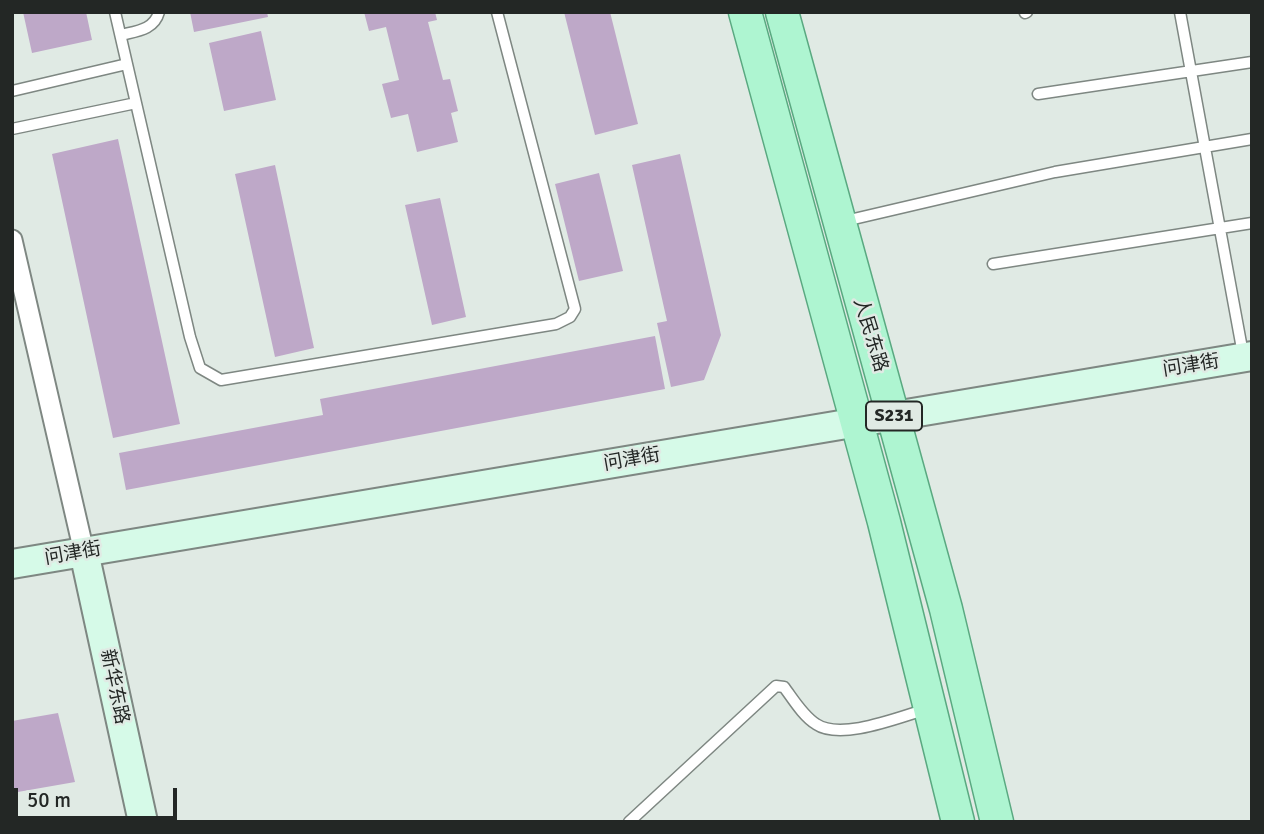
<!DOCTYPE html>
<html>
<head>
<meta charset="utf-8">
<style>
	body { margin:0 }
	#map { position:relative; width:1264px; height:834px; overflow:hidden; background:#e0eae4; font-family:Signika,sans-serif }
	canvas { display:block }
	.frame { position:absolute; inset:0; border:14px solid #232725; pointer-events:none }
	.scale { position:absolute; left:14px; top:788px; width:163px; height:32px; box-sizing:border-box; border:4px solid #232725; border-top:0; padding-left:9px; font-size:21px; line-height:24px; white-space:nowrap; color:#232725; -webkit-text-stroke:5px #e0eae4; paint-order:stroke }
</style>
</head>
<body>
<div id="map">
<canvas width="1264" height="834"></canvas>
<div class="frame"></div>
<div class="scale">50 m</div>
</div>
<script>
const context = document.querySelector('canvas').getContext('2d');
context.lineJoin = 'round';
function paint(path, color) { context.fillStyle = color; context.fill(path, 'evenodd'); }
function strokePath(path, color, width, dash) { context.strokeStyle = color; context.lineWidth = width; context.lineCap = dash ? 'butt' : 'round'; context.setLineDash(dash || []); context.stroke(path); }
function drawText(font, color, halo, rows, align = 'center') {
  context.font = font + ' Signika,"Noto Sans SC",sans-serif'; context.lineWidth = 5; context.setLineDash([]); context.textBaseline = 'middle'; context.strokeStyle = halo; context.fillStyle = color; for (const [text, x, y, turn = 0] of rows) {
    context.save(); context.translate(x, y); context.rotate((+turn || 0) * Math.PI / 180); context.textAlign = isNaN(turn) ? turn : align; if (halo) context.strokeText(text, 0, 0); context.fillText(text, 0, 0); context.restore();
  }
}
paint(new Path2D(`
	M23,12H86L92,40L32,53Z
	M190,12H267L268,17L194,32Z
	M364,12H435L437,20L428,22L443,80L450,79L458,111L451,113L458,142L417,152L408,114L391,118L382,84L399,80L386,27L369,31Z
	M564,12H610L638,124L595,135Z
	M261,31L276,100L224,111L209,43Z
	M118,139L180,424L113,438L52,154Z
	M680,154L721,335L704,380L671,387L657,323L667,321L632,165Z
	M275,165L314,348L275,357L235,174Z
	M599,173L623,271L579,281L555,184Z
	M440,198L466,317L432,325L405,205Z
	M655,336L665,389L126,490L119,453L323,415L320,399Z
	M58,713L75,782L12,793V721Z`), '#bea8c8');
const lane = new Path2D(`
	M115,12L190,337L200,368L221,380L556,324L570,317L575,309L497,12
	M1180,12L1243,354
	M1025,13L1027,12
	M121,35C137,31 154,30 159,12
	M12,91L127,64
	M1038,94L1252,62
	M12,129L136,103
	M845,221L1055,172L1252,139
	M993,264L1252,223
	M629,822L776,686L784,687C793,699 803,716 816,724C841,741 899,717 927,709`);
const street = new Path2D(`
	M12,240L84,552`);
const secondary = new Path2D(`
	M84,552L143,822
	M12,564L1252,356`);
const primary = new Path2D(`
	M745,12L884,522L958,822
	M782,12L946,609L997,822`);
strokePath(lane, '#7e8782', 13);
strokePath(street, '#7e8782', 23);
strokePath(secondary, '#7e8782', 32);
strokePath(primary, '#5aa981', 35);
strokePath(lane, '#fff', 10);
strokePath(street, '#fff', 19);
strokePath(secondary, '#d6fae8', 28);
strokePath(primary, '#aef5d1', 32);
for (const [x, y, w] of [
	[894,416,56]
]) { const box = new Path2D(); box.roundRect(x - w / 2, y - 14.5, w, 29, 5); context.fillStyle = '#e0eae4'; context.fill(box); strokePath(box, '#232725', 2); }
drawText('bold 18px', '#232725', null, [
	["S231",894,416]
]);
drawText('19px', '#232725', '#e0eae4', [
	["人民东路",870,335,73],
	["问津街",1191,366,-9],
	["问津街",632,460,-10],
	["问津街",73,554,-10],
	["新华东路",114,687,78]
]);
</script>
</body>
</html>
